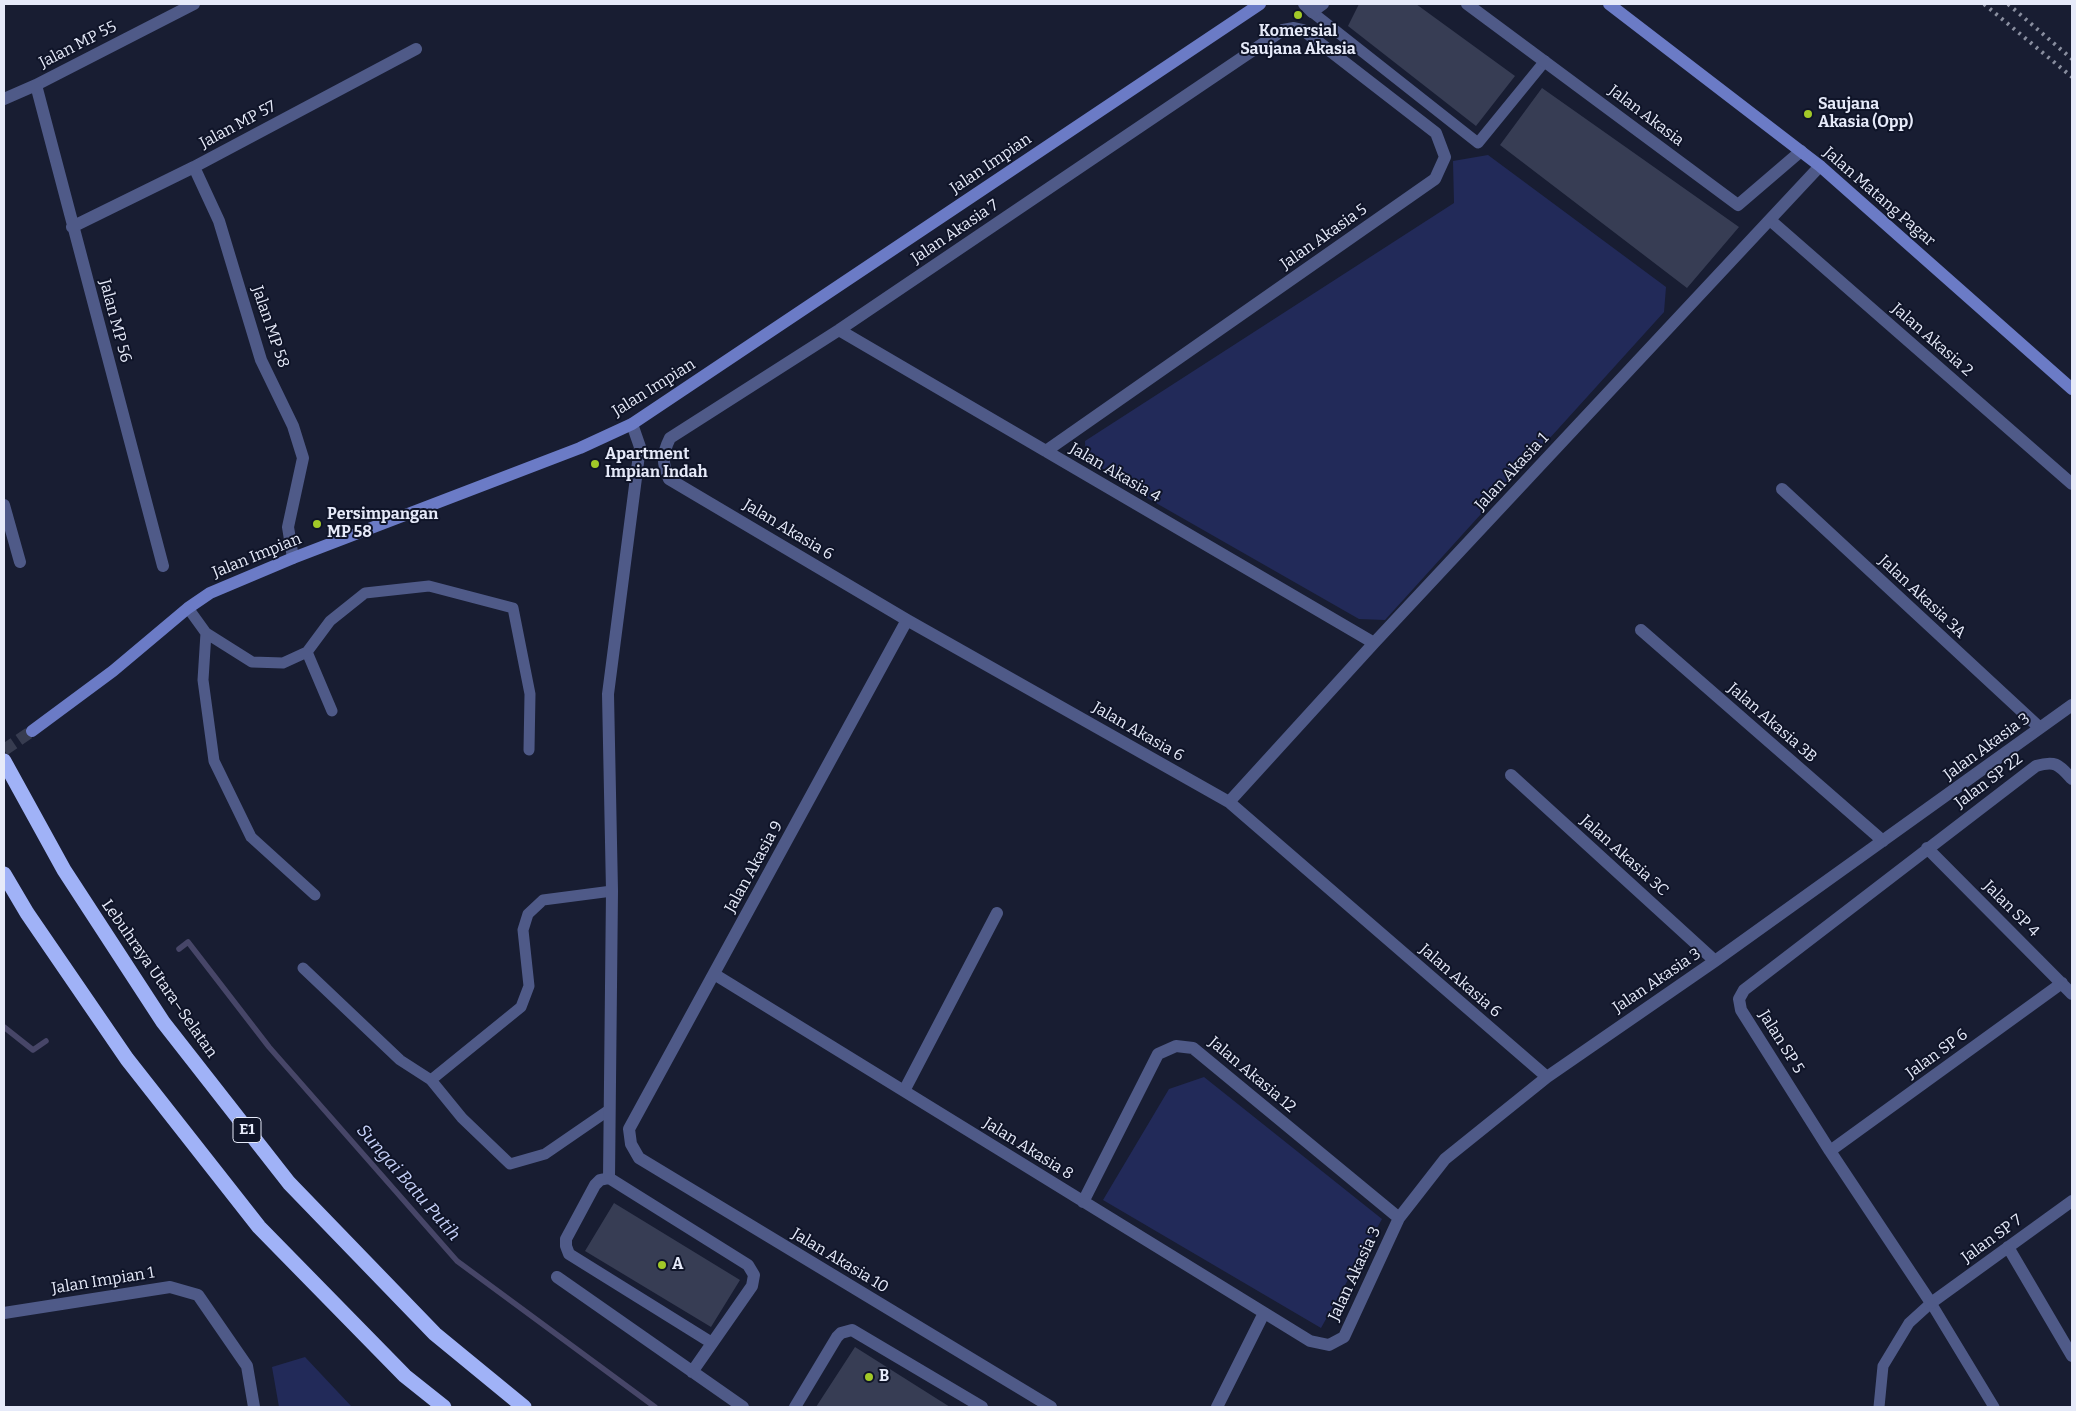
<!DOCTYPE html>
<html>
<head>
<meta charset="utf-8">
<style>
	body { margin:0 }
	#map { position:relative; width:2076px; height:1411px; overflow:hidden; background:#181d32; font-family:Bitter,serif }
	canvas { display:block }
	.frame { position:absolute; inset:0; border:5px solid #e6eaf9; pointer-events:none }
</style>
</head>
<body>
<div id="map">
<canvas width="2076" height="1411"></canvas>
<div class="frame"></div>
</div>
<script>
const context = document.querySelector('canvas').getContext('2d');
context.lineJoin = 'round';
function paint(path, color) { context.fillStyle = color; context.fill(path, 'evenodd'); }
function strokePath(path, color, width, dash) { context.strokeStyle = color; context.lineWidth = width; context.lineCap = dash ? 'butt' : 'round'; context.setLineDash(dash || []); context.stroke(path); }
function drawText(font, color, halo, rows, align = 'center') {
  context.font = font + ' Bitter,serif'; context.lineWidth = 4; context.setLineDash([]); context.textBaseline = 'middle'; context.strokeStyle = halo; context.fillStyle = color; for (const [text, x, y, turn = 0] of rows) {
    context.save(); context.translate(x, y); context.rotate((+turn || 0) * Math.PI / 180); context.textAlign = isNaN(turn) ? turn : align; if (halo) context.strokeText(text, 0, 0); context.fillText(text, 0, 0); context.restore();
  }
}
paint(new Path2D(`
	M1488,155L1666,287L1664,312L1385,620L1359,619L1086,463L1085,441L1454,203L1453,161Z
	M1204,1077L1382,1219L1321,1328L1103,1200L1169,1089Z
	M305,1357L352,1407H279L272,1367Z`), '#222a59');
strokePath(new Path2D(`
	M179,949L188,942L269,1047L457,1261L655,1407
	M4,1027L33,1050L46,1041`), '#474668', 5.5);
paint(new Path2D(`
	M1359,4H1416L1515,76L1476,126L1348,26Z
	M1542,88L1739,227L1687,288L1500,145Z
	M614,1203L740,1280L711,1327L585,1251Z
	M855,1347L950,1407H816Z`), '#373d54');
strokePath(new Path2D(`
	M4,750L32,731`), '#373c50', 12, [12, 6]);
strokePath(new Path2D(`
	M1312,12L1478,143L1545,61
	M188,608L206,633L203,680L214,761L251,837L315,895
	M206,633L252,662L283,663L307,652L330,621L365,593L429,586L513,608L530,694L529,750
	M307,652L332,711
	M303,968L400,1060L431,1080L462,1118L510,1164L545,1154L609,1110
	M431,1080L521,1007L529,986L523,930L528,914L543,900L612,891
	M1879,1407L1883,1366L1909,1323L1931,1303L1994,1407`), '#4f5a88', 11);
strokePath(new Path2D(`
	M1304,4L1312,12L1323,4
	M1467,4L1738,205L1801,151
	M36,85L163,566
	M4,99L36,85L194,4
	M194,167L219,221L261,360L293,426L303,458L288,527L293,558
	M1770,220L2072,484
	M72,227L194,167L416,49
	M839,330L1374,643
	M632,424L640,447L608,694L612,891L609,1178L748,1265L754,1275L752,1286L692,1372
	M1046,451L1435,179L1445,157L1436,133L1303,30L1294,28L1283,30L839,330L670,438C662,454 662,463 669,479L907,620L1229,802L1547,1077
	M1782,489L2040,728
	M4,505L20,562
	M907,620L629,1129L631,1144L639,1158L1051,1407
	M1641,630L1883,841
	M1511,775L1715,961
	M2072,779C2059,765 2056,760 2036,766L1744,990L1739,999L1741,1010L1830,1151L1931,1303L2072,1201
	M1229,802L1374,643L1820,166
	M1927,848L2072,994
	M714,974L1310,1341L1329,1345L1344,1337L1399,1218L1445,1159L1547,1077L1715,961L2072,705
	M904,1091L997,913
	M1830,1151L2062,983
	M609,1178L600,1180L595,1185L566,1239V1246L569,1254L712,1343
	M1083,1202L1158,1054L1176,1046L1193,1048L1399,1218
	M2008,1247L2072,1356
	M557,1277L743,1407
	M4,1313L170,1287L198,1295L247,1366L254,1407
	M795,1407L837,1337L841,1333L852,1330L982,1407
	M1217,1407L1264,1313`), '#4f5a88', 12);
strokePath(new Path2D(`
	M1609,4L1820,166L2072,389
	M32,731L113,671L188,608L210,593L293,558L580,448L632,424L1260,4`), '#6b7bc6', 12);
strokePath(new Path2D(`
	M4,761L64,870L163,1022L289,1183L435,1334L524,1407
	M4,874L27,913L127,1059L259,1227L405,1376L444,1407`), '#a0b2f7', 15);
strokePath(new Path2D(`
	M1984,4L2072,77
	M2008,4L2072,59`), '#898e9f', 4, [2.5, 5]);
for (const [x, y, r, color] of [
	[1298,15,5,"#a2c928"],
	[1808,114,5,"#a2c928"],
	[595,464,5,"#a2c928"],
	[317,524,5,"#a2c928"],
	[662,1265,5,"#a2c928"],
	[869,1377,5,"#a2c928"]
]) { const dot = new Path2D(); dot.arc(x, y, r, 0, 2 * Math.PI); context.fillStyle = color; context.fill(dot); strokePath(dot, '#0f1428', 2); }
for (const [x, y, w] of [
	[247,1130,28]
]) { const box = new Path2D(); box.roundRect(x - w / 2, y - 12.5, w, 25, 4); context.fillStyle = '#0f1428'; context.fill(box); strokePath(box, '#e6eaf9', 1); }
drawText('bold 15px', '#e6eaf9', null, [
	["E1",247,1130]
]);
drawText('bold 16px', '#e6eaf9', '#0f1428', [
	["Komersial",1298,32,"center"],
	["Saujana Akasia",1298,50,"center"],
	["Saujana",1818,105],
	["Akasia (Opp)",1818,123],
	["Apartment",605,455],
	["Impian Indah",605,473],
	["Persimpangan",327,515],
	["MP 58",327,533],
	["A",672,1265],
	["B",879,1377]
], 'left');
drawText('16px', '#e6eaf9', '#0f1428', [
	["Jalan MP 55",78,45,-27],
	["Jalan Akasia",1646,116,37],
	["Jalan MP 57",238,125,-28],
	["Jalan Impian",991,164,-34],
	["Jalan Matang Pagar",1879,197,41],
	["Jalan Akasia 7",955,232,-34],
	["Jalan Akasia 5",1324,237,-35],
	["Jalan MP 56",115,321,75],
	["Jalan MP 58",270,327,71],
	["Jalan Akasia 2",1932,340,41],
	["Jalan Impian",654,388,-32],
	["Jalan Akasia 1",1512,472,-47],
	["Jalan Akasia 4",1115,473,30],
	["Jalan Akasia 6",788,530,31],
	["Jalan Impian",257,556,-22],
	["Jalan Akasia 3A",1922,597,43],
	["Jalan Akasia 3B",1772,723,41],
	["Jalan Akasia 6",1138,732,30],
	["Jalan Akasia 3",1987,747,-36],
	["Jalan SP 22",1989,781,-37],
	["Jalan Akasia 3C",1624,856,42],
	["Jalan Akasia 9",754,867,-61],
	["Jalan SP 4",2011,909,45],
	["Lebuhraya Utara–Selatan",159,979,55],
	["Jalan Akasia 6",1460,981,41],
	["Jalan Akasia 3",1657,981,-34],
	["Jalan SP 5",1781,1042,58],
	["Jalan SP 6",1937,1054,-36],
	["Jalan Akasia 12",1252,1075,40],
	["Jalan Akasia 8",1028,1149,32],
	["Jalan SP 7",1992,1239,-36],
	["Jalan Akasia 10",840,1261,31],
	["Jalan Akasia 3",1355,1274,-65],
	["Jalan Impian 1",103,1281,-9]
]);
drawText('italic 18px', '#c7d2f9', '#0f1428', [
	["Sungai Batu Putih",408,1183,49]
]);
</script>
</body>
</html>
